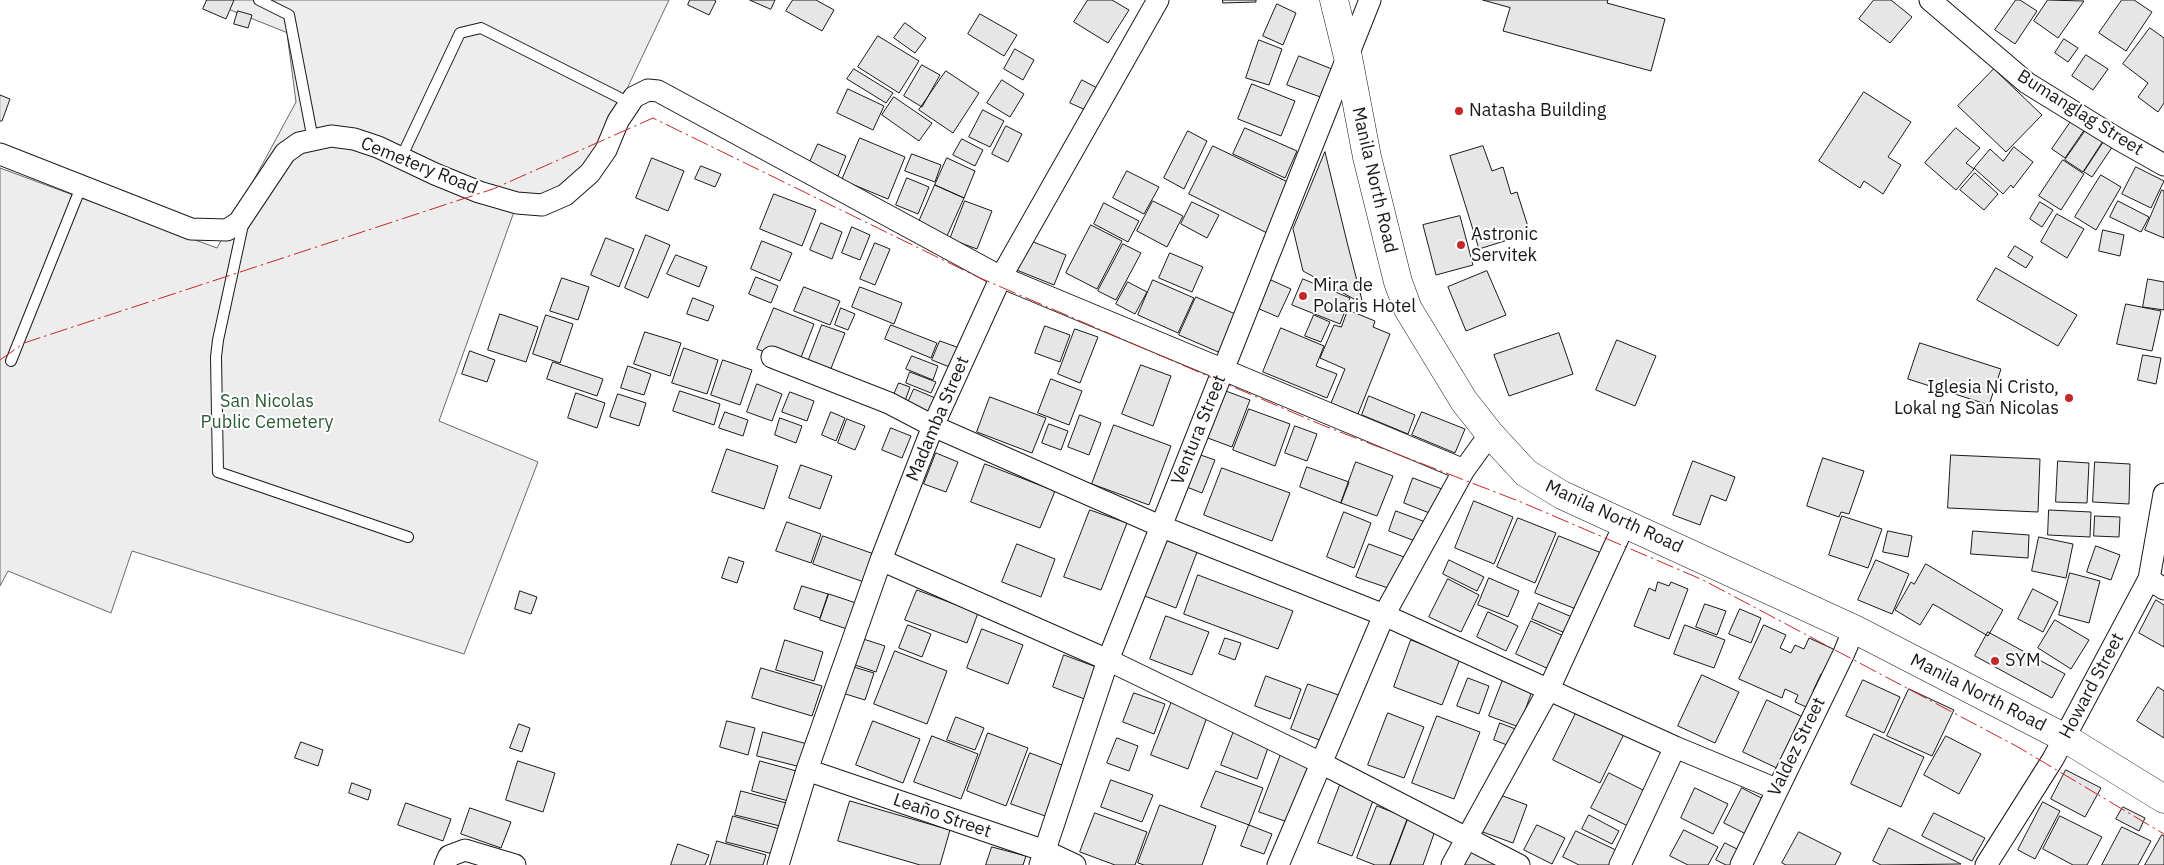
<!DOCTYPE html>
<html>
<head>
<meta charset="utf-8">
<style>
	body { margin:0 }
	canvas { display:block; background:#fff }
</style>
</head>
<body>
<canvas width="2164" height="865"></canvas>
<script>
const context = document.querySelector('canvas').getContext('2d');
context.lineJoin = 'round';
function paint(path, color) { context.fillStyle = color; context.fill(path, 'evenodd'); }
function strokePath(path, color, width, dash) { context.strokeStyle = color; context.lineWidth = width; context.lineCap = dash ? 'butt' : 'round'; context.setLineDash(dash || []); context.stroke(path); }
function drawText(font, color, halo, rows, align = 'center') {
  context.font = font + ' "IBM Plex Sans",sans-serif'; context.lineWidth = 4; context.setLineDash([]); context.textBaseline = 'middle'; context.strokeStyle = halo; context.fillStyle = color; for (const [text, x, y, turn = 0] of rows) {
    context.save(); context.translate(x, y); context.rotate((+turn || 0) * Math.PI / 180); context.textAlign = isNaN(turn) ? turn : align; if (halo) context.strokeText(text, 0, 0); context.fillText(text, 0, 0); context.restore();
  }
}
const built = new Path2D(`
	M206,0H669L588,171L515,209L439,421L538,462L464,654L132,551L111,613L8,571L0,586V168L217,248L296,102L287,33Z`);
paint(built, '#ededed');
strokePath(built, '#6a6a6a', 1);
const building = new Path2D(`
	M207,0H234L226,19L203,9Z
	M690,0H714L716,1L709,15L688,5Z
	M750,0H775L771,9Z
	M793,0H816L834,10L822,31L786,11Z
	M1088,0H1112L1129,10L1108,43L1074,22Z
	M1223,0H1256V2L1223,3Z
	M1483,0H1608L1607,3L1665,19L1651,71L1503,31L1510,8Z
	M1874,0H1891L1912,17L1890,43L1859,19Z
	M2016,0H2020L2037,11L2015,44L1995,30Z
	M2048,0L2084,1L2058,38L2034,21Z
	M2122,0H2134L2152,12L2126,51L2099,33Z
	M1277,4L1296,13L1283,45L1263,36Z
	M238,11L252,15L248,28L234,24Z
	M980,14L1017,35L1004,56L968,34Z
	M905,23L926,38L915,53L894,38Z
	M2150,28L2164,38V103L2158,112L2138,97L2148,83L2123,64Z
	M878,36L919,61L899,93L858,67Z
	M2064,39L2078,48L2068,62L2055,53Z
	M1259,40L1282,49L1269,85L1246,78Z
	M1015,49L1034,60L1023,80L1004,69Z
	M2086,55L2108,69L2093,90L2072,76Z
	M1299,56L1337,71L1326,99L1287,85Z
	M922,65L940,75L922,107L904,96Z
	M854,69L893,93L886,103L847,79Z
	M1994,69L2042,115L2006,152L1958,106Z
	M946,71L979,93L953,133L919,110Z
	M1002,80L1024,94L1010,117L987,103Z
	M1082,80L1101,90L1090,112L1070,103Z
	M1252,84L1295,101L1281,136L1238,119Z
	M848,89L884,106L873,130L837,113Z
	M1864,92L1911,122L1888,157L1901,165L1883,194L1864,181L1860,188L1819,161Z
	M0,95L10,99L2,121H0Z
	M894,97L932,123L919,141L882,115Z
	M983,110L1004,121L990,147L969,137Z
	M2072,120L2085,129L2065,158L2052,149Z
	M1006,126L1022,134L1008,162L992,154Z
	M1245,128L1297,151L1285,178L1233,154Z
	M1956,128L1980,148L1966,163L1974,169L1956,190L1925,163Z
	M2086,130L2103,141L2083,172L2065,160Z
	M1188,131L1207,141L1184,189L1164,178Z
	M860,138L905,157L888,199L842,180Z
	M962,139L983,150L975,166L953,155Z
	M2105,140L2113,146L2092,177L2084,172Z
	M818,144L846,156L838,176L809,164Z
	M1213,146L1294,185L1269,234L1189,194Z
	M1483,146L1492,171L1503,167L1511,194L1517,192L1530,233L1479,249L1450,156Z
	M2014,147L2033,162L2013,188L2011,185L2003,194L1974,168L1990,149L2003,161Z
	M1325,152L1348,246L1363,304L1303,271L1293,229Z
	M912,154L941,165L935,182L905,171Z
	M652,158L684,171L668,211L636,198Z
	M947,158L975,171L964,198L935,185Z
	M2063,160L2084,174L2061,210L2039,196Z
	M701,166L721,174L715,187L695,179Z
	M2136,167L2164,181L2151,208L2122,194Z
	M1127,171L1159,187L1144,214L1113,198Z
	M1975,173L1998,194L1984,210L1960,190Z
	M2101,175L2121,187L2096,230L2075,217Z
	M907,178L929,187L918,214L896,205Z
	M935,185L964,198L947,236L918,224Z
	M2162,190L2164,191V238L2145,230Z
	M774,194L816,210L802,246L760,229Z
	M965,201L992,211L977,249L950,239Z
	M1153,201L1183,216L1167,247L1137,231Z
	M2118,201L2149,217L2141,232L2110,217Z
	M1192,202L1219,215L1207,238L1181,224Z
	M2040,202L2053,210L2042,227L2030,219Z
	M1104,203L1139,221L1128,242L1094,224Z
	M2057,214L2084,229L2067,258L2041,242Z
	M1460,216L1473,265L1436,275L1423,225Z
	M821,223L842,232L832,259L810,250Z
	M1091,225L1122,241L1097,289L1066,273Z
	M852,227L870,235L860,260L842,253Z
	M2103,230L2124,235L2120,256L2099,251Z
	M646,235L670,245L648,298L625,288Z
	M606,238L634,249L619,287L591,275Z
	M1026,239L1066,255L1054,285L1014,269Z
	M762,241L792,253L780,281L751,269Z
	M875,243L890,249L875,285L860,279Z
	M1123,244L1141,253L1116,300L1098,291Z
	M2015,246L2033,257L2026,268L2008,257Z
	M1170,253L1203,267L1192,292L1159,278Z
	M676,255L707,267L699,287L667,274Z
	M1996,268L2077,315L2058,346L1977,300Z
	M1487,271L1506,315L1466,331L1448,287Z
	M1262,276L1291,289L1278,317L1250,305Z
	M756,277L778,286L771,303L749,294Z
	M562,278L589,287L578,320L550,311Z
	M1303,279L1350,298L1340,324L1292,305Z
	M2148,279L2164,282V310L2143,307Z
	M1153,280L1194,298L1178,333L1138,315Z
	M1128,282L1147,292L1135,314L1116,304Z
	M804,287L840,301L830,325L794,311Z
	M860,287L902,303L894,324L852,307Z
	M1196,297L1240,316L1223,354L1179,335Z
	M693,298L714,306L708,321L687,314Z
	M2126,304L2161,311L2152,351L2117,344Z
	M774,308L814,324L798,365L757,349Z
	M841,308L855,314L848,330L835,325Z
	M1348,310L1375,321L1373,327L1390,334L1358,414L1331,403L1345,369L1320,358L1334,325L1341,327Z
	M500,314L538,327L526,362L488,350Z
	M546,315L573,324L560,363L533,354Z
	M1314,315L1330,322L1321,342L1305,336Z
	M822,325L845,333L828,376L806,367Z
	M891,325L937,343L931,358L885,339Z
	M1045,326L1070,335L1060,362L1035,353Z
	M1281,328L1324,346L1316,366L1337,374L1327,398L1263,372Z
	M1075,329L1098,337L1080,383L1058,374Z
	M645,332L681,343L670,376L634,364Z
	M1559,333L1573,374L1509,396L1494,355Z
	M1617,340L1656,356L1635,406L1596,390Z
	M940,341L965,350L957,370L932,360Z
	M1920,343L2001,369L1989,405L1908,379Z
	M684,348L718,360L707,394L672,383Z
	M470,351L495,360L487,382L462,374Z
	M2143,355L2161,358L2156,384L2138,380Z
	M912,356L938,366L933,380L906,369Z
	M723,360L752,370L740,405L711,395Z
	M553,362L603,379L597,396L547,379Z
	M1141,365L1171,376L1153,426L1122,414Z
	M628,366L651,374L644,395L621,388Z
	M910,372L936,382L931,393L906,383Z
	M1051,379L1082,391L1069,425L1038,413Z
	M899,383L910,387L904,404L892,399Z
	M757,384L782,394L772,421L747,412Z
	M1215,387L1250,400L1232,447L1197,434Z
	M914,389L940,400L933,418L906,407Z
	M680,391L720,404L714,425L673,411Z
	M790,392L814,401L807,421L782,412Z
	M576,393L605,403L597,428L568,418Z
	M618,394L646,403L639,426L610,417Z
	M1369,396L1415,415L1408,434L1362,415Z
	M990,397L1046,418L1032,453L977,432Z
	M1249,409L1290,424L1275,466L1233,450Z
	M725,412L748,420L743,436L719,428Z
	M831,412L845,418L836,441L822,435Z
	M1422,412L1465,429L1455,453L1412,435Z
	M1080,415L1101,423L1089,455L1068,447Z
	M780,418L802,426L796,443L775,435Z
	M847,419L865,426L855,450L838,443Z
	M1049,424L1068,431L1061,450L1042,443Z
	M1114,425L1171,446L1149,505L1092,484Z
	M1295,426L1317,434L1307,461L1285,453Z
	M891,428L911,436L902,458L882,450Z
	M727,449L778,466L764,509L712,492Z
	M1192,452L1215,460L1202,493L1179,484Z
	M936,453L958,462L946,492L924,484Z
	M1951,455L2040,459L2038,512L1948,508Z
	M1823,458L1864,471L1849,514L1841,512L1839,517L1807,506Z
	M1693,461L1735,477L1726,501L1711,495L1700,525L1673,515Z
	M2058,461L2089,463L2087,503L2056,502Z
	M1356,462L1393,476L1377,516L1341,503Z
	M2095,462L2130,464L2129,504L2093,502Z
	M985,464L1055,491L1040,528L971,502Z
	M801,465L832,476L820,509L789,498Z
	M1307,467L1349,482L1341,503L1300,487Z
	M1222,468L1290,493L1272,541L1204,515Z
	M1413,478L1442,489L1432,514L1404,503Z
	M1474,501L1513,517L1494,564L1455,548Z
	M1090,510L1127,523L1101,590L1064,577Z
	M2049,510L2091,512L2090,537L2048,535Z
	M1396,511L1428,523L1420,543L1389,531Z
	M1344,512L1371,523L1354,568L1327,557Z
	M1842,516L1882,529L1868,568L1829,555Z
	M2095,516L2120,517L2119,537L2094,536Z
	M1518,518L1556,533L1535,583L1497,567Z
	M787,522L821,534L811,563L776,551Z
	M1888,531L1912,536L1908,557L1883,552Z
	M1973,531L2029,535L2028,558L1971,554Z
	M823,536L874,554L864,582L813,564Z
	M1559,536L1604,554L1581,611L1535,593Z
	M1158,537L1197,552L1176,608L1137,593Z
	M2039,537L2073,544L2066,578L2032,571Z
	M1017,544L1055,559L1041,597L1002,582Z
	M1369,544L1404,557L1391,589L1356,577Z
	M2096,546L2120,555L2111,580L2087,572Z
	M729,557L744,562L737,583L722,578Z
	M1449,560L1484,577L1477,591L1443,574Z
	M1876,560L1909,574L1892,614L1858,600Z
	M1926,564L2003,610L1988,636L1933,604L1920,625L1895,610L1911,582L1914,584Z
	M2070,573L2100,581L2089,623L2059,615Z
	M1198,575L1293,611L1278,649L1184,614Z
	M1489,578L1519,591L1508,617L1478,605Z
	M1448,579L1479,595L1461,632L1429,617Z
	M1658,582L1669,586L1671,582L1688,589L1669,639L1634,626L1649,588L1655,591Z
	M802,586L828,594L820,618L794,609Z
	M2033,589L2058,602L2043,632L2018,619Z
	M917,590L978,613L967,643L905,620Z
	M520,591L537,597L531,614L515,609Z
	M829,594L859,604L850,630L820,620Z
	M2156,600L2164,605V647L2139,633Z
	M1539,603L1572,617L1565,633L1532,619Z
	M1705,604L1726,611L1717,635L1696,627Z
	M1740,609L1761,618L1751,643L1729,634Z
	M1488,612L1518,626L1506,651L1477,637Z
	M1166,616L1209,632L1192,675L1150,659Z
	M2055,620L2089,640L2071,669L2038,648Z
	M1531,621L1568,638L1553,671L1516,654Z
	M908,625L931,634L922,657L899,648Z
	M1685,625L1725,640L1714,668L1674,654Z
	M1764,625L1786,635L1780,648L1791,653L1795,645L1804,649L1809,638L1842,653L1830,678L1821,674L1813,691L1820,694L1813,710L1795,702L1798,695L1785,689L1782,698L1739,679Z
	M982,629L1023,645L1008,684L967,668Z
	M1988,632L2065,674L2052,698L1975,656Z
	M857,637L885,646L876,672L849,663Z
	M1225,638L1241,643L1235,660L1219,654Z
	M785,640L823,652L814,681L776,670Z
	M1411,640L1460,659L1442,705L1394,687Z
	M895,651L947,671L927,724L874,704Z
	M1064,655L1099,668L1087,700L1053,687Z
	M847,665L874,673L865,700L839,692Z
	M761,668L822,686L812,716L752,698Z
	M1506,672L1535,683L1519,727L1489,716Z
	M1702,675L1739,692L1715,743L1678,726Z
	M1266,676L1301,689L1290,719L1255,706Z
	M1468,678L1489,686L1479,714L1457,706Z
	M1863,680L1900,697L1884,733L1846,716Z
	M1308,684L1344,697L1327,743L1291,729Z
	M2158,687L2164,691V738L2137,721Z
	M1909,689L1954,710L1932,756L1887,736Z
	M1134,693L1165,704L1154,734L1123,722Z
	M1174,696L1210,709L1188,769L1151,755Z
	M1767,700L1807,719L1783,771L1743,752Z
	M1577,711L1624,734L1600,783L1553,760Z
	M1388,713L1424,727L1404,778L1368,765Z
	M1437,716L1480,732L1454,799L1412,783Z
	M956,717L984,728L975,750L947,740Z
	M727,721L755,728L748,755L720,747Z
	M873,721L920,739L903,783L856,765Z
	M1500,723L1518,730L1512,747L1494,740Z
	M519,724L530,728L522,752L510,748Z
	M1234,731L1269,745L1257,779L1221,765Z
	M763,732L811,745L805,768L757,756Z
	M988,733L1028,748L1006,806L967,791Z
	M1874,734L1924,757L1901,807L1851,784Z
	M932,736L978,754L961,799L914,782Z
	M1946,736L1981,754L1959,794L1924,775Z
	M1117,738L1138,746L1129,771L1107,763Z
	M301,742L323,750L318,766L295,758Z
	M1030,753L1070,768L1051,818L1011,804Z
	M1281,754L1315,767L1293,824L1259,812Z
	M518,761L555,773L543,812L506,800Z
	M760,761L800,772L792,802L752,791Z
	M2066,770L2101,788L2085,817L2051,799Z
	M1216,771L1263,788L1249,825L1201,807Z
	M1609,773L1651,794L1634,829L1591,808Z
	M1111,780L1153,795L1142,822L1101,807Z
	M352,783L371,790L368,800L349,793Z
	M1340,785L1374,798L1352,856L1318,843Z
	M1695,788L1728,804L1713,834L1681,818Z
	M1742,788L1769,802L1752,837L1724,823Z
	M741,791L786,803L780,826L735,815Z
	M1495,793L1527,805L1513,843L1480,831Z
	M850,801L950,830L940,865H920L838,841Z
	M2043,802L2060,811L2035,859L2018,850Z
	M406,803L451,819L443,841L398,825Z
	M1160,805L1216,826L1202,865H1144L1138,863Z
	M1377,806L1408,818L1390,865H1375L1357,858Z
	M2123,807L2145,818L2139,831L2116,819Z
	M470,808L511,822L501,848L461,834Z
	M1095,813L1147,832L1135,865H1115L1080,852Z
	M1934,813L1985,838L1972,861L1922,836Z
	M1589,815L1619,831L1612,844L1582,829Z
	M733,816L780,829L773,854L726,842Z
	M2060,816L2102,837L2087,865H2073L2043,849Z
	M1408,818L1436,828L1423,865H1390Z
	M1249,825L1272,834L1264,854L1241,846Z
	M1537,825L1565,838L1552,864L1524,850Z
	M2122,827L2151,841L2138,865H2102Z
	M1889,828L1961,864L1881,865L1873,861Z
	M1684,830L1718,847L1708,865H1688L1670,856Z
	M1576,831L1620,852L1614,865H1579L1563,857Z
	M1799,832L1841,853L1835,865H1786L1782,863Z
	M2162,835L2164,836V865H2145Z
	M717,841L766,855L763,865H710Z
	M1725,843L1743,852L1737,865H1726L1716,860Z
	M678,844L709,855L705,865H671Z
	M992,847L1026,856L1023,865H986Z
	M1464,847L1497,859L1495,865H1457Z`);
paint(building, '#e6e6e6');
strokePath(building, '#1a1a1a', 1);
const lane = new Path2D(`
	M259,0L289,15L313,140
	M401,158L460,33L481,28L630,103
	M244,220L218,340L216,357L218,472L408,537
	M11,361L81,187`);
const street = new Path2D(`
	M1930,0L2027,83L2118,139L2164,165
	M0,154L191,229L227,230L239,222L285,153L299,143L331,136L354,139L378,147L435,174L479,192L517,203L542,205L565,195L590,173L606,150L618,121L634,97L648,90L658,91L1001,277L1464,470
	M772,357L889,403L933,426L1160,526L1384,615L1675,747L1776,789
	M881,560L1108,660L1321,763L1519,865
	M2149,579L2164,589
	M807,770L1045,851L1075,865
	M445,865L449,856L465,850L515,865
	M778,865L807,770L881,560L933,426L1001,277L1158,0
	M1040,865L1108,660L1370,0
	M1278,865L1384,615L1464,470L1490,434
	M1452,865L1549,689L1625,523
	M1620,865L1675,747
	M1741,865L1844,653L1854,629
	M1986,865L2053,759L2149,579L2164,494`);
const highway = new Path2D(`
	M1334,0L1348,57L1367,157L1398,282L1408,309L1464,401L1490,434L1526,473L1562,495L1854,629L2065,738L2164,799`);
strokePath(lane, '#1a1a1a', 12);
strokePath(street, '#1a1a1a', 23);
strokePath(highway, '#1a1a1a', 29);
strokePath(lane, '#fff', 10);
strokePath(street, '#fff', 21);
strokePath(highway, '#fff', 28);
strokePath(new Path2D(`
	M0,360L24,343L493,189L653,118L980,278L1322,425L1521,502L1703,580L2018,747L2164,834`), '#c62828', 1, [18, 4, 2.5, 4]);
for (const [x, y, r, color] of [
	[1459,111,5,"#c62828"],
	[1461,245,5,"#c62828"],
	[1303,296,5,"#c62828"],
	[2069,398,5,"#c62828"],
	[1995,661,5,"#c62828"]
]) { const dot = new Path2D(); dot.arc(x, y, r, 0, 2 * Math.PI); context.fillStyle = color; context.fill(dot); strokePath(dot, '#fff', 2); }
drawText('18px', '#1a1a1a', '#fff', [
	["Natasha Building",1469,111],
	["Astronic",1471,235],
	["Servitek",1471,256],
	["Mira de",1313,286],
	["Polaris Hotel",1313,307],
	["Iglesia Ni Cristo,",2059,388,"right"],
	["Lokal ng San Nicolas",2059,409,"right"],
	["SYM",2005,661]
], 'left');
drawText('18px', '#1a1a1a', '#fff', [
	["Bumanglag Street",2080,113,32],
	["Cemetery Road",419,166,22],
	["Manila North Road",1374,180,77],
	["Madamba Street",938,419,-67],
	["Ventura Street",1199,430,-68],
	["Manila North Road",1614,517,25],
	["Howard Street",2092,686,-62],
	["Manila North Road",1978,693,27],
	["Valdez Street",1797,747,-64],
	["Leaño Street",942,816,19]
]);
drawText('18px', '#2b5a34', '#fff', [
	["San Nicolas",267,402],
	["Public Cemetery",267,423]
]);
</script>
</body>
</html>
